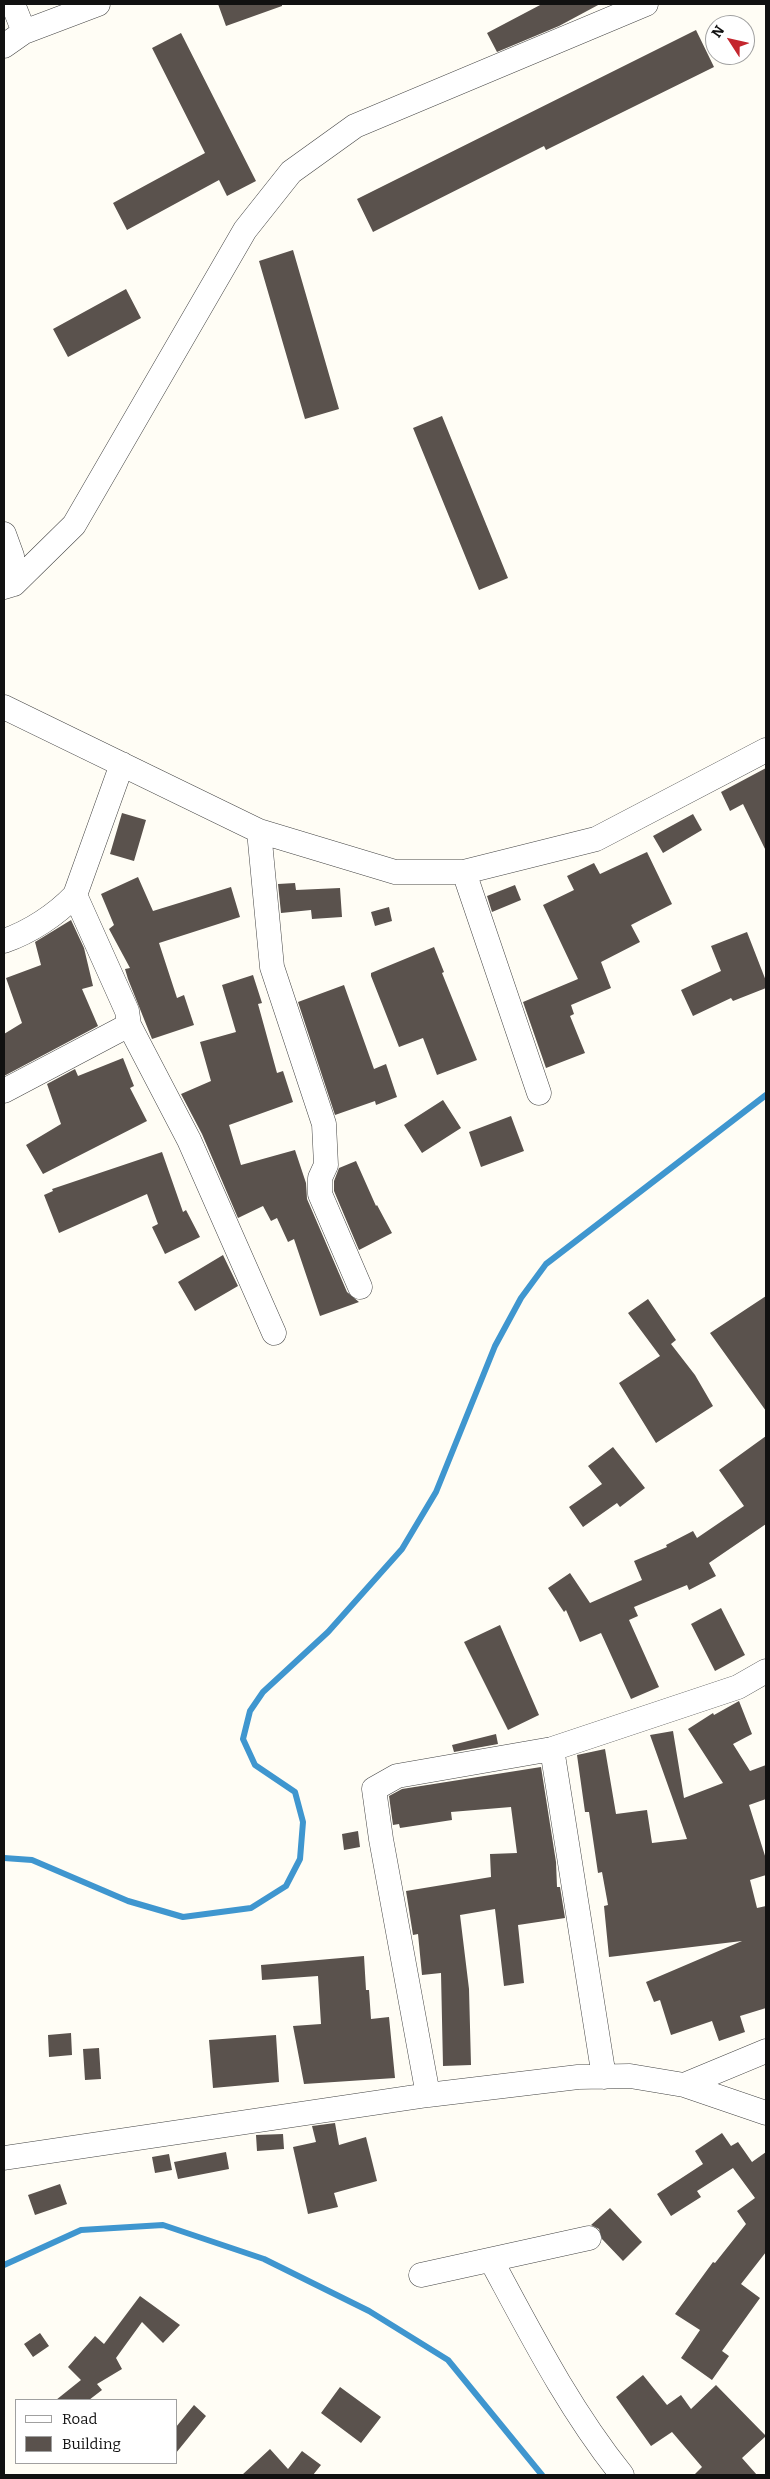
<!DOCTYPE html>
<html>
<head>
<meta charset="utf-8">
<style>
	body { margin:0 }
	#map { position:relative; width:770px; height:2479px; overflow:hidden; background:#fffdf5; font-family:Bitter,serif }
	canvas { display:block }
	.frame { position:absolute; inset:0; border:5px solid #111; pointer-events:none }
	.legend { position:absolute; left:15px; top:2399px; width:162px; height:65px; box-sizing:border-box; background:#fff; border:1px solid #a0a0a0; margin:0; padding:6px 9px; list-style:none; font-size:15px; color:#111 }
	.legend li { display:flex; align-items:center; gap:10px; height:25px }
	.legend b { width:25px; border:1px solid #a0a0a0 }
	.north { position:absolute; left:705px; top:15px; width:50px; height:50px; box-sizing:border-box; background:#fff; border:1px solid #a0a0a0; border-radius:50%; rotate:305deg; font-size:14px; font-weight:700; line-height:20px; text-align:center; color:#111 }
	.north::after { content:''; display:block; margin:auto; width:18px; height:22px; background:#c4262e; clip-path:polygon(50% 0,100% 100%,50% 72%,0 100%) }
</style>
</head>
<body>
<div id="map">
<canvas width="770" height="2479"></canvas>
<div class="frame"></div>
<ul class="legend">
<li><b style="height:6px;background:#fff"></b>Road</li>
<li><b style="height:14px;background:#5a524d"></b>Building</li>
</ul>
<div class="north">N</div>
</div>
<script>
const context = document.querySelector('canvas').getContext('2d');
context.lineJoin = 'round';
function strokePath(path, color, width, dash) { context.strokeStyle = color; context.lineWidth = width; context.lineCap = dash ? 'butt' : 'round'; context.setLineDash(dash || []); context.stroke(path); }
function paint(path, color) { context.fillStyle = color; context.fill(path, 'evenodd'); }
strokePath(new Path2D(`
	M4,1858L32,1860L128,1901L183,1917L251,1908L286,1886L300,1859L303,1822L295,1792L255,1765L243,1739L250,1711L263,1692L328,1632L402,1549L436,1492L495,1346L521,1298L546,1264L766,1095
	M4,2265L81,2230L163,2225L264,2259L369,2311L448,2360L542,2475`), '#3f96cf', 6);
paint(new Path2D(`
	M218,4H282V6L226,26Z
	M542,4H600L559,26L497,52L487,33Z
	M696,30L714,67L546,150L544,146L373,232L357,199Z
	M181,33L256,181L227,196L219,180L127,230L113,203L205,153L152,48Z
	M293,250L339,409L305,419L259,261Z
	M126,289L141,318L68,357L53,329Z
	M442,416L508,578L479,590L413,428Z
	M766,768V851L743,804L730,811L721,792Z
	M122,813L146,820L134,861L110,854Z
	M693,814L702,830L663,853L653,836Z
	M647,852L672,904L631,925L640,942L601,962L611,988L571,1005L574,1014L570,1016L585,1053L546,1068L523,1002L578,979L543,905L574,890L567,876L594,863L600,874Z
	M138,877L153,911L231,887L240,917L159,943L177,998L184,995L194,1025L152,1039L128,979L125,969L130,968L109,929L114,925L101,894Z
	M295,883L296,890L340,888L342,917L312,919L311,910L281,913L278,884Z
	M515,885L521,900L492,912L487,896Z
	M389,907L392,921L375,926L371,912Z
	M71,920L84,948L93,986L82,989L98,1026L4,1076V1034L22,1023L6,978L41,965L35,942Z
	M747,932L766,981V988L733,1001L731,998L693,1016L681,990L721,971L711,946Z
	M434,947L444,972L442,973L477,1060L437,1075L423,1038L399,1047L371,976V973Z
	M253,975L262,1003L258,1004L277,1073L283,1071L293,1102L229,1125L241,1165L295,1150L306,1183L307,1199L347,1292L359,1302L320,1316L294,1239L288,1242L277,1218L271,1221L263,1206L238,1218L202,1134L181,1094L211,1081L200,1042L236,1032L222,985Z
	M344,985L374,1069L386,1064L397,1097L376,1105L375,1101L335,1115L298,1002Z
	M123,1058L134,1086L130,1088L147,1121L43,1174L26,1145L61,1124L47,1084L75,1069L78,1076Z
	M443,1100L461,1128L422,1153L404,1125Z
	M511,1116L524,1151L481,1167L469,1132Z
	M162,1152L183,1212L186,1210L200,1237L165,1254L152,1227L158,1224L147,1194L59,1233L44,1195L53,1191L52,1189Z
	M356,1161L376,1206L377,1205L392,1233L359,1250L334,1191V1181L339,1168Z
	M223,1255L238,1286L195,1311L178,1282Z
	M766,1296V1411L710,1333Z
	M648,1299L676,1340L671,1344L695,1375L713,1406L656,1443L619,1383L660,1356L628,1313Z
	M766,1436V1524L709,1563L716,1576L689,1590L687,1585L634,1607L638,1616L629,1620L659,1687L631,1699L601,1633L580,1642L566,1610L564,1612L548,1588L570,1573L590,1603L642,1580L634,1561L667,1547L666,1545L693,1531L697,1538L744,1506L719,1470Z
	M613,1447L645,1488L620,1507L617,1503L583,1527L569,1507L602,1484L588,1466Z
	M721,1608L745,1655L715,1671L691,1624Z
	M500,1625L539,1715L508,1730L464,1642Z
	M739,1701L752,1734L733,1744L750,1771L766,1765V1799L749,1805L766,1859V1875L750,1880L757,1908L766,1906V2008L740,2016L745,2032L719,2041L712,2021L671,2035L660,2000L654,2002L646,1982L742,1941L609,1957L604,1906L608,1905L602,1872L598,1873L589,1812H585L577,1755L605,1749L616,1814L647,1810L652,1843L687,1839L650,1735L673,1731L684,1798L723,1783L688,1729L713,1713L714,1715Z
	M496,1734L498,1744L454,1752L452,1745Z
	M541,1767L556,1862L557,1887H560L565,1918L518,1925L524,1983L504,1986L495,1909L460,1915L469,1989L471,2065L443,2066L441,1973L422,1975L418,1934L413,1935L406,1891L491,1877L490,1854L517,1853L511,1807L451,1812L452,1820L400,1828L399,1824L393,1825L389,1796L402,1789Z
	M358,1831L360,1847L344,1850L342,1834Z
	M364,1956L366,1990H369L371,2019L389,2017L395,2078L304,2084L293,2026L321,2024L318,1976L262,1980L261,1965Z
	M71,2033L72,2055L49,2057L48,2035Z
	M276,2035L279,2082L213,2088L209,2040Z
	M99,2048L101,2079L85,2080L83,2049Z
	M335,2123L339,2145L366,2137L377,2181L334,2193L338,2207L308,2214L293,2147L316,2142L312,2126Z
	M722,2133L731,2146L738,2142L752,2162L766,2152V2252L741,2284L760,2298L722,2351L729,2356L712,2380L681,2358L700,2330L675,2314L713,2262L715,2263L746,2224L737,2211L755,2198L733,2168L697,2191L701,2197L671,2216L657,2194L703,2164L695,2151Z
	M283,2134L284,2149L257,2151L256,2135Z
	M226,2152L229,2169L178,2179L174,2162Z
	M169,2154L172,2170L155,2173L152,2157Z
	M60,2184L67,2204L35,2215L28,2195Z
	M610,2208L642,2242L623,2261L602,2239L599,2229L591,2225Z
	M140,2296L180,2325L163,2343L142,2322L116,2358L122,2369L97,2384L102,2390L89,2400H56L81,2380L68,2367L95,2336L104,2344Z
	M40,2333L49,2346L33,2357L24,2344Z
	M643,2375L667,2405L681,2395L691,2409L716,2385L766,2436L742,2458L757,2475H694L702,2467L672,2432L651,2446L616,2397Z
	M340,2387L381,2417L361,2443L321,2413Z
	M194,2405L206,2416L176,2453V2427Z
	M270,2449L288,2469L302,2451L321,2465L313,2475H242Z`), '#5a524d');
const minor = new Path2D(`
	M13,4L24,32
	M4,46L24,32L98,4
	M4,534L12,556L14,584
	M4,587L14,584L74,525L245,230L291,172L355,126L646,4
	M4,707L259,831L395,872H464L596,839L766,750
	M259,831L272,967L324,1124L326,1165L320,1178V1194L360,1287
	M464,872L539,1093
	M75,895L127,1011L129,1025L189,1140L274,1333
	M4,941C30,932 56,915 75,895L122,764
	M4,1091L129,1025
	M552,1749L604,2077
	M684,2085L766,2051
	M428,2095L381,1839L374,1789L397,1776L552,1749L738,1687L766,1671
	M4,2158L428,2095L578,2077L630,2076L684,2085L766,2113
	M491,2260C531,2334 569,2409 622,2475
	M421,2275L589,2238`);
strokePath(minor, '#444', 25);
strokePath(minor, '#fff', 24);
</script>
</body>
</html>
